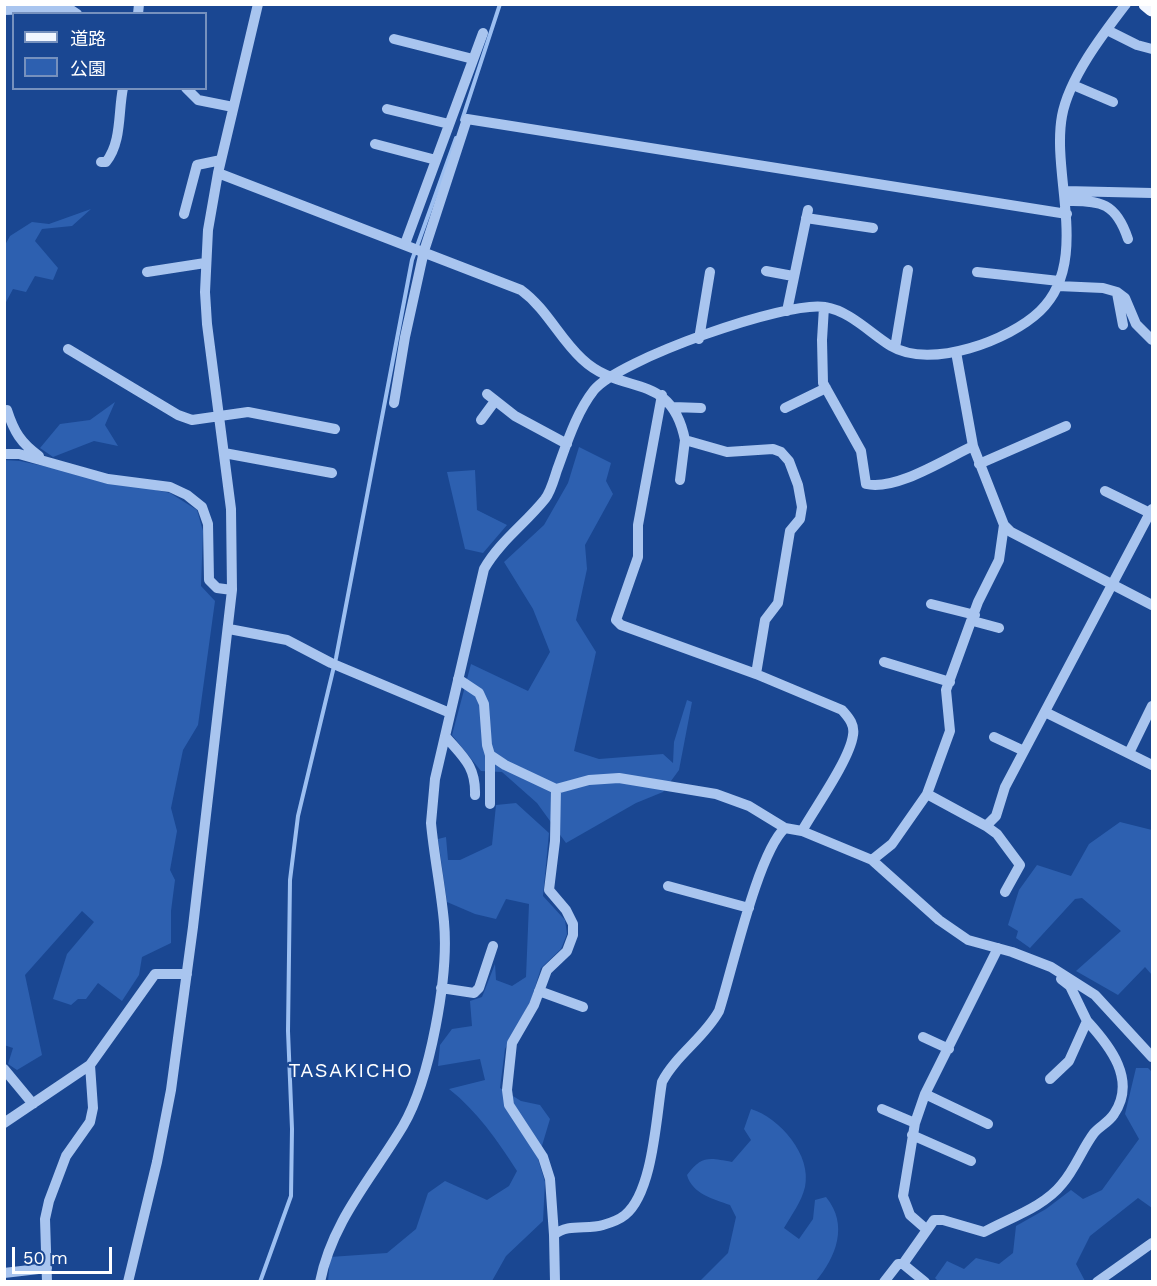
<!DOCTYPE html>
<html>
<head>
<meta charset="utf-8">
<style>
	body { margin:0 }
	#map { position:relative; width:1157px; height:1286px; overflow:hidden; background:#1a4792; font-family:"Work Sans","Noto Sans JP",sans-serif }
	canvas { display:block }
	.frame { position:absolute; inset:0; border:6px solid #fff; pointer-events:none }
	.legend { position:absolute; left:12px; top:12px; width:195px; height:78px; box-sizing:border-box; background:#1a4792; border:2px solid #7691be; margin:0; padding:8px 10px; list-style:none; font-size:18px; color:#fff }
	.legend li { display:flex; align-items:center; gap:12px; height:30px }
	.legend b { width:30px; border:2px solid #7691be }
	.scale { position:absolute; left:12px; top:1247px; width:100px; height:27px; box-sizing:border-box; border:3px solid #fff; border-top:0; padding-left:8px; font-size:18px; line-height:21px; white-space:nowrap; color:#fff; -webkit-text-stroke:4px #1a4792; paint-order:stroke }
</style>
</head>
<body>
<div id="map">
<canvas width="1157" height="1286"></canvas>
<div class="frame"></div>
<ul class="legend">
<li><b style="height:8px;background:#f1f6ff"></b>道路</li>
<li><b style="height:16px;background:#2d60b0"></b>公園</li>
</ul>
<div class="scale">50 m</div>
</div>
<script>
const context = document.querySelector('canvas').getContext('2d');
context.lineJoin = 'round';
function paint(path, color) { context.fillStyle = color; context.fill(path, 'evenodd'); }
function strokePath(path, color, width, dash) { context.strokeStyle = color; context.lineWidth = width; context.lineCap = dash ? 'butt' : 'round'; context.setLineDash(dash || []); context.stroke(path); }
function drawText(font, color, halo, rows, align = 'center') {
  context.font = font + ' "Work Sans",sans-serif'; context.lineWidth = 4.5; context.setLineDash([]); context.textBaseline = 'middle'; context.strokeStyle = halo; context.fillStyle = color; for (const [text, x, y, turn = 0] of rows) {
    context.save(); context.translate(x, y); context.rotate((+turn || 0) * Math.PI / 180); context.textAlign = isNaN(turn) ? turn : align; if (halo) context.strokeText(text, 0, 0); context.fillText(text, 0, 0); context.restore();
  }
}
paint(new Path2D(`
	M91,209L72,226L42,229L35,241L58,268L53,280L35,276L26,292L13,289L5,304V245L10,236L32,222L49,224Z
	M115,402L105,425L118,446L94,441L53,457L40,448L60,424L90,420Z
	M579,447L611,463L606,481L613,494L585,545L587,569L576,620L596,652L574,751L599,759L663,754L673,763L674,742L687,700L692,702L679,770L663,792L636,803L566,843L537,803L502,772L481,771L452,735L471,664L528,691L550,652L533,609L504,562L544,525L568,483Z
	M4,460L20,461L170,493L197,510L203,531L201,586L215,601L198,725L183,750L171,808L177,831L170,870L175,880L171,911V943L142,957L139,975L122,1001L98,983L86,999H78L71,1005L53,999L67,954L94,922L82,911L25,975L42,1055L17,1070L8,1064L13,1048L4,1045Z
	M475,470L477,510L507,525L483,553L465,549L447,472Z
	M516,803L549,833L543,896L565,920L567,934L561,949L541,968L531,1000L505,1049L500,1088L521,1101L540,1105L550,1119L538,1159L545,1182L543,1221L506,1256L492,1281L328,1282L330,1257L387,1253L416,1229L428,1193L445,1181L487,1200L509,1186L517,1171C498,1141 477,1111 449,1089L485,1080L480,1059L438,1066L440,1045L452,1029L472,1026L470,1001L482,997L495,964L496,980L512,986L526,977L529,904L506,899L496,919L475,914L447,902L438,839L446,837L448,860H460L492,845L496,805Z
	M1120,822L1152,830V975L1145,967L1118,995L1076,971L1121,931L1082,898L1075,899L1030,948L1016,938L1018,931L1008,925L1019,890L1037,865L1071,876L1089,844Z
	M1136,1068H1148L1152,1072V1208L1138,1198L1090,1236L1076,1264L1085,1281H938L935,1278L947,1261L964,1269L976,1258L999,1264L1013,1253L1016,1226L1046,1209L1071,1190L1083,1199L1102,1190L1139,1139L1125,1114Z
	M751,1109C780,1118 812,1155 805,1187C801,1203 792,1214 784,1228L799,1239L813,1219L815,1200L826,1197C849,1225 836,1257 816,1281H700L728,1253L736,1217L730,1205C714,1199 692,1194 687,1175C702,1155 709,1158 732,1162L751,1140L744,1129Z`), '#2d60b0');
strokePath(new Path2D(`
	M462,120L500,4
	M260,1282L291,1196L292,1129L288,1031L290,880L298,816L336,658L412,260L456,138`), '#9cbff1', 4);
strokePath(new Path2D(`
	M4,10L68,8L77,14
	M138,14L139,4
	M1107,30L1137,45L1152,49
	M394,39L473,59
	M1073,85L1113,102
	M186,88L198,100L233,107
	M387,109L449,124
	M375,144L436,160
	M101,162H106C122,142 118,112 123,88
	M218,173L521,290C547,309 559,338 582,359C622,397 671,370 685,440L727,452L773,449L781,452L789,461L798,485L802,507L800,519L790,531L778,603L765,620L756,674L842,710C848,717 855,724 853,735C850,759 815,808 802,831
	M1065,191L1152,193
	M1066,201C1101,200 1116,203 1128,239
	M184,214L197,165L221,160
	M806,218L873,228
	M405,244L483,33
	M766,271L793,276
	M147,272L205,263
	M977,272L1059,281
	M1058,286L1103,288L1117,292L1125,298L1136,324L1152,340
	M1117,293L1123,325
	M824,307L822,340L823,383L861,451L866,484C896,491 945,459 973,446
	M787,311L808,210
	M699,339L710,272
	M895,348L908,270
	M68,349L178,415L192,420L248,412L335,429
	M956,352L973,446L1004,525L1011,532L1152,605
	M487,394L515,416L567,444
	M662,395L638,525V557L616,620L621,625L756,674
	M394,403L405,337L424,251L467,119L1067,214
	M673,407L701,408
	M785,408L826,388
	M7,410C14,432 21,443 39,456
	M481,420L495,401
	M224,453L332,473
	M4,454H19L108,479L170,487L187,495L202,507L208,524L209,580L217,588L232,590
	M979,464L1066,426
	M680,480L685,440
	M1105,491L1150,513
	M931,604L975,615
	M973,621L999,628
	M229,629L287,640L331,663L450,713
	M884,662L950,682
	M458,679L479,693L484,704L487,745L490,755L505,765L556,789L589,780L619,778L716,794L749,806L785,828L802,831L872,860L939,920L968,940L1012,952L1051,967L1095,995L1152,1057
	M1045,712L1152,765
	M445,736C463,757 476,766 475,795
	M994,737L1024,751
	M1129,753L1152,706
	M927,794L986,826L996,816L1005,787L1152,509
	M490,804V755
	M986,826L997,834L1020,865L1005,892
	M872,860L892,844L927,794L950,731L946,690L978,602L999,560L1004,525
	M668,886L749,908
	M441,988L474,993L479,988L493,946
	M539,991L583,1007
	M923,1037L949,1049
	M4,1069L33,1104
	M1050,1079L1069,1061L1087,1021L1070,986L1061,979
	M925,1094L988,1124
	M882,1109L915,1123
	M4,1123L90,1065
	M912,1135L971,1161
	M926,1229L910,1215L903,1196L915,1123L925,1094L998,948
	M554,1235L550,1179L543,1157L509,1105L507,1090L512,1043L534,1005L547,970L567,951L573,935V924L566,910L549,890L555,841L556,789
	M4,1273L47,1268
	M47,1282L45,1219L49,1201L66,1156L90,1122L93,1108L90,1065L155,974H187
	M128,1282L157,1162L171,1090L193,927L232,590L231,509L207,324L205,292L208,230L218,173L258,4
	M320,1282C332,1221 372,1178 403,1126C430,1080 449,976 444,922C441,889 434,856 431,823L435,779L484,569C500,541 526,523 545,499C551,491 554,479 557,470C567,443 576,413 594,390C618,360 787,300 825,307C850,311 870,333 891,346C931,370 1010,340 1040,311C1091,262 1051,176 1062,116C1069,78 1103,34 1126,4
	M555,1282L554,1235C568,1223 587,1230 603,1225C610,1223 619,1220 625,1215C653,1192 656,1118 662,1082C676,1055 704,1038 719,1011C732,971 758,852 785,828
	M884,1282L898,1264H903
	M925,1282L903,1264L934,1220H943L984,1232C1009,1218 1044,1207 1062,1184C1075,1169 1082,1149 1094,1133C1100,1126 1109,1122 1114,1114C1137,1080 1110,1046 1087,1021
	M1097,1282L1152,1243`), '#a9c5ef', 10);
strokePath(new Path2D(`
	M1146,4L1152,9`), '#f1f6ff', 15);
context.letterSpacing = '1.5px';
drawText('20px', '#fff', '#1a4792', [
	["TASAKICHO",351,1071]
]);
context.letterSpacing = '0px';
</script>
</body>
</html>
